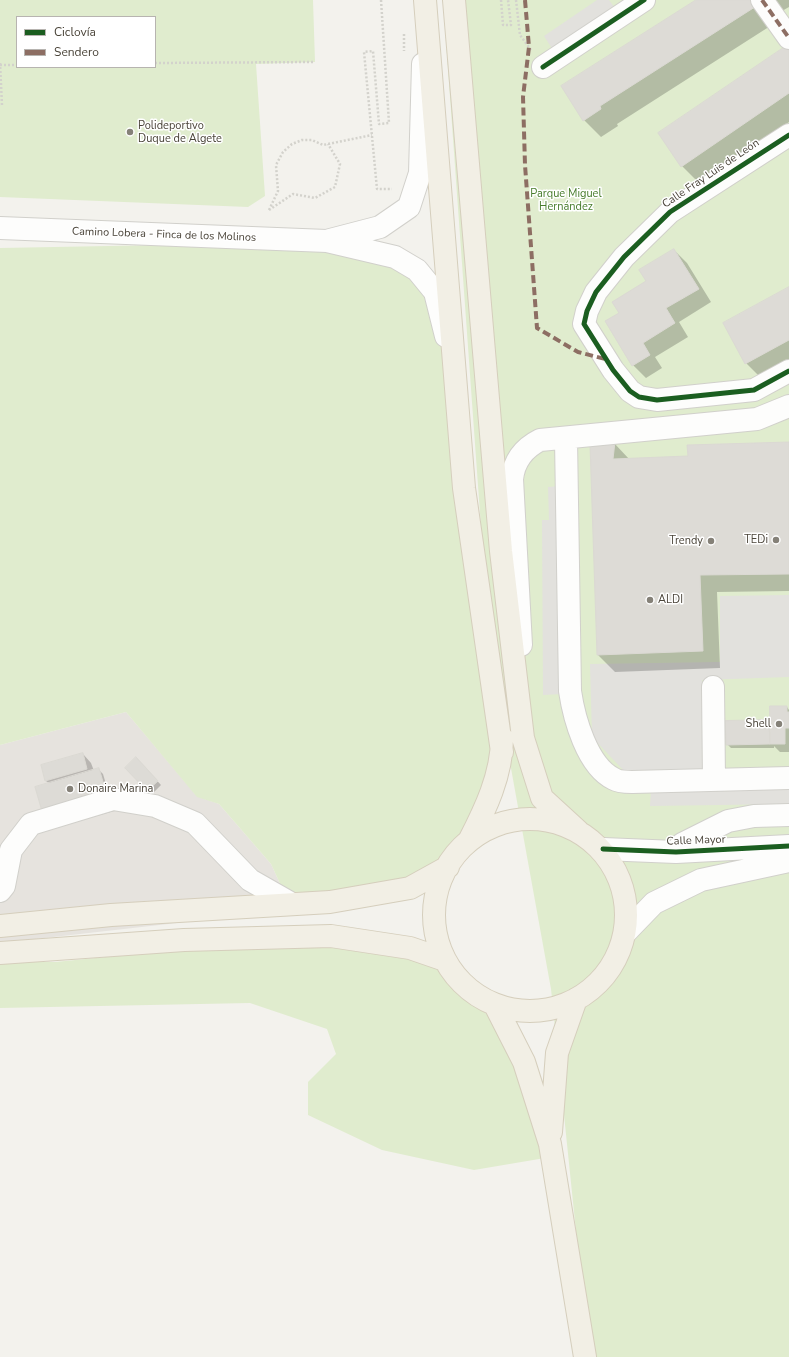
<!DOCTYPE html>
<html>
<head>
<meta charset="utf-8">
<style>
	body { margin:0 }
	#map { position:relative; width:789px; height:1357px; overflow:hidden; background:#f3f2ed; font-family:"Nunito Sans",sans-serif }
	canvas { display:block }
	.legend { position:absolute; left:16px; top:16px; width:140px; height:52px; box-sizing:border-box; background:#fff; border:1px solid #b7b4b0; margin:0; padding:5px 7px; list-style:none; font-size:12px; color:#4a4439 }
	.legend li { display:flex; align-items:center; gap:8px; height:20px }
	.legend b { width:20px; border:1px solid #b7b4b0 }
</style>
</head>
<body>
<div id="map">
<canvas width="789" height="1357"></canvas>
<ul class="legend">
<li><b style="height:5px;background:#1b5e20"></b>Ciclovía</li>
<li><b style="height:5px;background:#8d6e63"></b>Sendero</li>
</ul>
</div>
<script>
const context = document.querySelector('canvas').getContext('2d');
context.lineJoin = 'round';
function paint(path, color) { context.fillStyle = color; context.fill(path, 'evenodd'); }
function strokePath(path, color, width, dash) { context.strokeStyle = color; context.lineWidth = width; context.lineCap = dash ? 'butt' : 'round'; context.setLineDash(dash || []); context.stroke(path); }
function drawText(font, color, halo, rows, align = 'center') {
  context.font = font + ' "Nunito Sans",sans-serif'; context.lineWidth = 3; context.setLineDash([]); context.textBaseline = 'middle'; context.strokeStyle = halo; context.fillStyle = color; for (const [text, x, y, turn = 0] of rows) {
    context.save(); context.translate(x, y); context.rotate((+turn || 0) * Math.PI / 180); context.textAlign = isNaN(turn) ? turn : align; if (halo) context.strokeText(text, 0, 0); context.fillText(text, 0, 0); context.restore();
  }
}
paint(new Path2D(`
	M126,712L197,796L219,804L271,864L292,910L0,943V745Z`), '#e6e3de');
paint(new Path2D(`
	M0,0H313L315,62L256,64L265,196L248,207L0,197ZM17,17H155V67H17Z
	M443,0H789V1357H589L551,989L491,658L495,800L460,849L414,879L292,910L271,864L219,804L197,797L126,712L0,745V248L325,242L409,272L442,309L490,652Z
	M384,945L443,968L494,1022L528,1084L551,1157L474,1170L382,1150L308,1115V1082L336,1054L327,1029L250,1003L0,1008V961L55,962L198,948Z`), '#e0ecce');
paint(new Path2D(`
	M597,0H609L615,8L553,50L544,36Z
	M559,486L563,694L543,695L542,520H549L548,487Z
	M789,595V677L702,680L706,771L625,772L592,737L590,664L720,662V596Z
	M789,785V804L650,806L651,790Z`), '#e2e1dd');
paint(new Path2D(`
	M698,0H760L775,23L617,124L618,126L601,137L584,120Z
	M772,0H789V7L782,11Z
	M789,45V122L699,183L682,166Z
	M674,250L687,263L711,302L679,322L688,337L655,357L662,368L646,378L633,365L620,313Z
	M789,288V366L763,380L746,363Z
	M614,443L630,460L689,457L789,443V591L717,592L720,668L615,672L598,655Z
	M787,707L789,710V752H780L774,746V748H731L727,744L769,721L771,723Z
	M83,754L91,763L94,771L99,770L103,774L114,811L51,829L50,784L46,781L42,766Z
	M136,758L161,785L152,794L126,768Z`), '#0003');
const building = new Path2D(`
	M696,0H755L758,5L600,106L601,109L583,121L561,86Z
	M789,44V93L681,167L658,133Z
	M674,249L699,289L666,308L675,323L643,343L650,355L632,366L605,321L619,313L612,302L646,281L639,270Z
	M789,287V340L745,364L723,323Z
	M615,442L613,459L688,456L687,445L789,442V574L700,575L703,651L597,655L590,444Z
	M770,706H787V712H789V728H785V744H770Z
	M769,720L770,744L726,745L725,721Z
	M83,753L87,769L45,781L41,765Z
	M136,757L158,781L147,791L125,768Z
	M99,768L110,806L46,825L35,787Z`);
paint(building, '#dddbd6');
strokePath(building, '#dbd9d3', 1);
const minor = new Path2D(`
	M762,0L789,38
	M543,67L644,0
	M789,135L670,212L624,257L596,292L587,311L584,324L613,370L630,391L639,397L657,400L754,390L789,371
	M0,228L327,241L395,257L417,270L435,292L446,336
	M330,240L380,227L409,207L420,173L423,64
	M566,439L570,691C574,718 587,766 614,779C619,782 626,782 632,782L789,778
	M521,645L512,479C514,461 524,448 540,440L757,419L789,406
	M713,687L714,780
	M603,849L676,852L789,846
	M676,852L682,844L728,821L754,816L789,815
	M0,891L4,886L11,850L31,824L113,799L155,806L195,823L250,880L292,904
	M625,933L654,903L701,880L789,861`);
const major = new Path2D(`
	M425,0L464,488L502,752
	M454,0L501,551L523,738L542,798L578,831
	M434 915a96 96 0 1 1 192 0a96 96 0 1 1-192 0Z
	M469,841C485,810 502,775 502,738
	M0,926L111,915L330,902L410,888L448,867
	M0,953L184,940L331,936L410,948L442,959
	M496,1007L524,1062L550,1144L585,1357
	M551,1132L557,1053L576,999`);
strokePath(minor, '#d1d0cb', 24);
strokePath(major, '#d5cebc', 24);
strokePath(new Path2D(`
	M381,0L389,123L379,124L373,51L364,52L377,189H392
	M501,0L503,25H511L508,0
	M516,0L520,35L531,50
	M404,34V51
	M0,63L2,105H0
	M155,63L315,62
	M0,65H17
	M269,210L278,191L276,165L283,152L292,144L302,140H312L323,145L372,135
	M269,210L293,194L315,198L335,187L340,164L328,144`), '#d3d2cc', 2.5, [2, 2]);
strokePath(minor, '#fdfdfc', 22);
strokePath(major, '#f2efe5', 22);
strokePath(new Path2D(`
	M525,0L529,47L523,97L525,165L537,328L578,352L605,359
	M762,0L789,38`), '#8d6e63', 4, [8, 4]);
strokePath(new Path2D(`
	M543,67L644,0
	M789,135L670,212L624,257L596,292L587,311L584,324L613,370L630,391L639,397L657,400L754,390L789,371
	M603,849L676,852L789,846`), '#1b5e20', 5);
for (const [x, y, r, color] of [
	[130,132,4,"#858178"],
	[776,540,4,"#858178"],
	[711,541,4,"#858178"],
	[650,600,4,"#858178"],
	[779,724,4,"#858178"],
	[70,789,4,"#858178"]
]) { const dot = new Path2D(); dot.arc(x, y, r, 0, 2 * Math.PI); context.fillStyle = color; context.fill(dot); strokePath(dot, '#fff', 1.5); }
drawText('11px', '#4a4439', '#fff', [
	["Polideportivo",138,126],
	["Duque de Algete",138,139],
	["TEDi",768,540,"right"],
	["Trendy",703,541,"right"],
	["ALDI",658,600],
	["Shell",771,724,"right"],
	["Donaire Marina",78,789]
], 'left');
drawText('11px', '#4a4439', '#fff', [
	["Calle Fray Luis de León",711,174,-34],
	["Camino Lobera - Finca de los Molinos",164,235,2],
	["Calle Mayor",696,841,-2]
]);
drawText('11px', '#477c2c', '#fff', [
	["Parque Miguel",566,194],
	["Hernández",566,207]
]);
</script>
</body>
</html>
